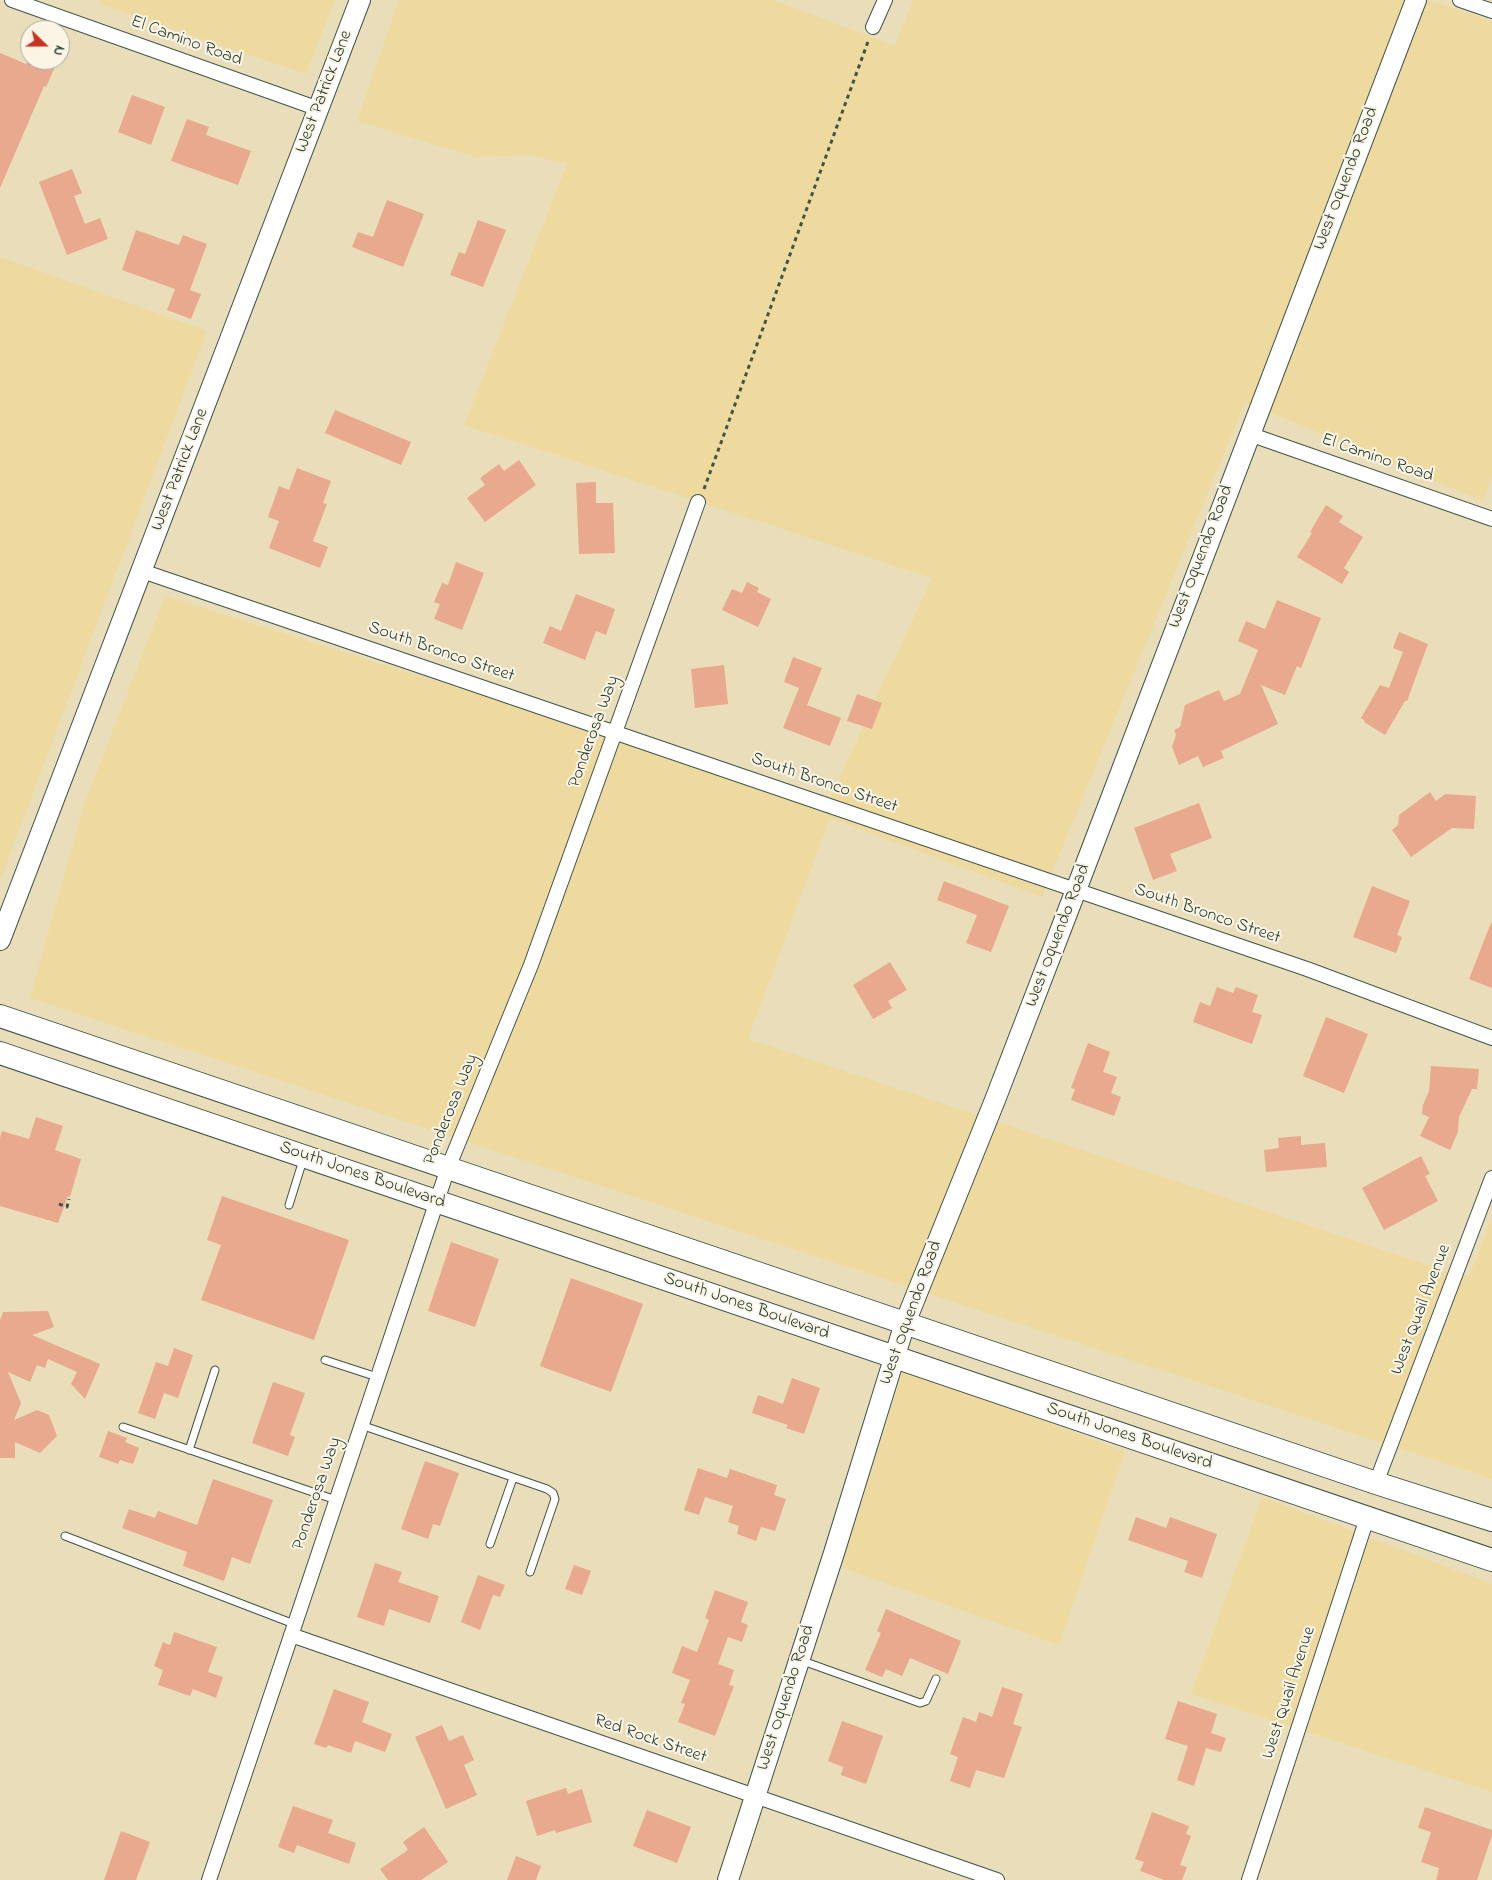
<!DOCTYPE html>
<html>
<head>
<meta charset="utf-8">
<style>
	body { margin:0 }
	#map { position:relative; width:1492px; height:1880px; overflow:hidden; background:#e9deb9; font-family:"Indie Flower",sans-serif }
	canvas { display:block }
	.north { position:absolute; left:20px; top:20px; width:50px; height:50px; box-sizing:border-box; background:#fcf5e5; border:1px solid #a4ab9e; border-radius:50%; rotate:112deg; font-size:14px; font-weight:700; line-height:20px; text-align:center; color:#1f3d34 }
	.north::after { content:''; display:block; margin:auto; width:18px; height:22px; background:#c8321e; clip-path:polygon(50% 0,100% 100%,50% 72%,0 100%) }
</style>
</head>
<body>
<div id="map">
<canvas width="1492" height="1880"></canvas>
<div class="north">N</div>
</div>
<script>
const context = document.querySelector('canvas').getContext('2d');
context.lineJoin = 'round';
function paint(path, color) { context.fillStyle = color; context.fill(path, 'evenodd'); }
function strokePath(path, color, width, dash) { context.strokeStyle = color; context.lineWidth = width; context.lineCap = dash ? 'butt' : 'round'; context.setLineDash(dash || []); context.stroke(path); }
function drawText(font, color, halo, rows, align = 'center') {
  context.font = font + ' "Indie Flower",sans-serif'; context.lineWidth = 4; context.setLineDash([]); context.textBaseline = 'middle'; context.strokeStyle = halo; context.fillStyle = color; for (const [text, x, y, turn = 0] of rows) {
    context.save(); context.translate(x, y); context.rotate((+turn || 0) * Math.PI / 180); context.textAlign = isNaN(turn) ? turn : align; if (halo) context.strokeText(text, 0, 0); context.fillText(text, 0, 0); context.restore();
  }
}
paint(new Path2D(`
	M100,0H335L306,74L99,4Z
	M399,0H773L895,46L913,0H1428L1492,21V477L1483,501L1245,402L1042,897L830,818L748,1039L1455,1274L1469,1277L1492,1218V1479L30,998L84,805L165,596L827,804L932,578L464,425L567,164L530,155L475,157L357,121Z
	M0,257L207,331L0,881Z
	M904,1368L1125,1452L1059,1645L841,1567Z
	M1262,1497L1492,1584V1792L1191,1694Z`), '#eeda9e');
paint(new Path2D(`
	M0,53L26,64L28,60H58L46,87L44,86L0,188Z
	M132,95L165,107L151,145L118,132Z
	M187,119L209,127L206,135L251,151L238,185L171,161Z
	M72,169L82,193L74,196L85,224L100,218L108,239L67,255L39,182Z
	M387,200L424,214L403,267L352,247L358,232L373,237Z
	M478,220L506,230L483,287L450,275L459,252L465,254Z
	M136,230L179,245L183,235L207,244L190,290L201,294L191,319L167,310L175,289L122,270Z
	M335,410L411,442L401,465L325,433Z
	M519,460L536,485L485,522L467,498L485,485L480,478L499,464L504,471Z
	M297,468L331,481L323,503L327,504L313,541L328,547L320,568L269,548L279,521L268,517L279,486L289,490Z
	M596,482V503H613L615,553L579,554L576,483Z
	M1326,505L1343,516L1339,522L1363,537L1344,568L1349,572L1342,584L1297,557L1312,533L1310,532Z
	M456,562L484,573L462,630L434,619L440,604L434,602L442,583L448,585Z
	M747,582L759,588L757,592L771,599L758,627L722,610L732,589L742,593Z
	M576,594L615,609L606,635L596,631L585,660L543,643L550,626L561,631Z
	M1277,600L1321,618L1301,668L1297,666L1285,695L1261,685L1278,724L1221,751L1224,758L1203,767L1198,756L1179,765L1172,747L1176,735L1174,730L1180,727L1185,705L1219,690L1224,701L1240,694L1258,650L1238,641L1246,621L1265,629Z
	M1399,632L1428,644L1407,701H1405L1385,735L1364,722L1365,721L1361,718L1380,685L1389,688L1403,652L1393,648Z
	M793,657L822,668L807,705L841,718L830,746L783,728L799,688L784,682Z
	M724,665L728,704L695,708L691,669Z
	M857,694L882,703L872,729L847,721Z
	M1430,792L1436,801L1445,794L1476,796L1474,829L1452,828L1411,857L1392,830L1398,825L1399,815Z
	M1199,803L1212,838L1170,854L1177,871L1153,880L1134,828Z
	M944,881L1009,906L991,952L966,943L977,915L937,900Z
	M1372,886L1410,901L1397,935L1402,937L1396,953L1353,937Z
	M1491,923H1492V988L1469,979Z
	M890,962L907,990L888,1001L892,1008L873,1019L853,985Z
	M1217,987L1233,993L1236,987L1258,995L1252,1012L1262,1015L1252,1044L1193,1022L1200,1002L1210,1006Z
	M1326,1017L1368,1034L1344,1093L1303,1076Z
	M1088,1043L1110,1052L1103,1072L1117,1077L1111,1093L1121,1097L1114,1116L1071,1100L1075,1089L1071,1088Z
	M1431,1066L1479,1069L1477,1089H1472L1459,1117L1458,1132L1450,1150L1420,1136L1429,1117L1422,1114L1423,1105L1429,1091Z
	M36,1117L63,1126L55,1150L81,1159L70,1197L68,1196L58,1223L0,1206V1138L2,1131L29,1139Z
	M1301,1136V1145L1325,1143L1327,1167L1266,1172L1264,1150L1279,1148L1278,1138Z
	M1421,1156L1430,1174L1425,1176L1438,1201L1384,1230L1362,1188Z
	M222,1196L349,1240L314,1340L201,1300L221,1245L207,1240Z
	M451,1242L499,1259L475,1327L428,1311Z
	M571,1278L643,1304L611,1392L540,1366Z
	M48,1311L54,1327L32,1335L100,1364L85,1399L71,1384L77,1372L48,1359L45,1368L37,1365L30,1382L8,1372L21,1403L14,1420L37,1410L49,1415L57,1436L40,1453L15,1442V1458H0V1320L3,1312Z
	M174,1348L193,1355L178,1398L164,1393L155,1419L138,1413L156,1362L168,1366Z
	M792,1378L820,1388L804,1434L786,1428L788,1425L752,1413L758,1395L783,1404Z
	M273,1382L305,1393L290,1435L295,1437L288,1456L252,1443Z
	M108,1431L127,1438L125,1442L139,1448L133,1464L120,1460L118,1464L99,1457Z
	M425,1461L459,1473L440,1526L433,1524L428,1539L401,1529Z
	M698,1468L727,1478L730,1469L777,1485L774,1495L786,1499L775,1531L761,1527L756,1541L737,1534L739,1526L728,1522L733,1506L705,1497L699,1515L684,1510Z
	M213,1479L273,1500L250,1564L232,1557L224,1581L183,1566L187,1552L122,1528L129,1509L155,1518L158,1511L197,1525Z
	M1136,1517L1166,1528L1170,1517L1217,1534L1202,1578L1184,1572L1188,1561L1128,1540Z
	M375,1563L402,1572L398,1582L439,1596L430,1623L389,1609L384,1626L357,1617Z
	M574,1565L591,1571L582,1595L565,1589Z
	M478,1575L505,1585L500,1597L493,1595L480,1630L461,1622Z
	M715,1590L748,1602L741,1622L748,1625L742,1642L728,1637L718,1664L734,1670L729,1685L734,1686L715,1736L678,1722L685,1704L681,1703L690,1680L672,1673L682,1646L697,1652L709,1620L705,1618Z
	M886,1609L961,1641L948,1674L910,1658L902,1676L886,1669L882,1677L865,1670L881,1633L877,1631Z
	M174,1632L217,1647L208,1672L223,1677L216,1698L193,1689L190,1696L158,1685L163,1670L154,1666L163,1642L170,1645Z
	M1002,1687L1023,1694L1013,1724L1022,1727L1004,1778L976,1770L970,1788L950,1781L958,1757L950,1754L963,1717L976,1722L979,1712L992,1717Z
	M334,1689L369,1702L362,1722L392,1734L385,1752L355,1741L351,1753L328,1745L326,1748L314,1744Z
	M1178,1701L1217,1714L1211,1733L1226,1738L1221,1752L1206,1748L1194,1786L1177,1780L1188,1746L1165,1739Z
	M842,1721L883,1736L866,1784L841,1775L843,1767L828,1761Z
	M442,1725L449,1741L463,1735L474,1760L464,1765L477,1795L446,1809L415,1737Z
	M566,1788L568,1794L582,1789L592,1822L556,1833L555,1830L537,1836L526,1801Z
	M293,1806L333,1820L328,1833L356,1843L349,1864L297,1845L294,1853L278,1847Z
	M1425,1807L1492,1830V1835L1477,1880H1436L1439,1868L1421,1862L1431,1832L1418,1828Z
	M647,1810L691,1827L677,1863L633,1846Z
	M1152,1812L1189,1826L1186,1834L1191,1836L1180,1865L1187,1867L1182,1880H1164L1140,1871L1144,1862L1135,1859Z
	M424,1827L448,1862L421,1880H388L380,1869L408,1850L403,1842Z
	M121,1831L150,1842L136,1880H104Z
	M516,1856L541,1866L536,1880H507Z`), '#e8a98f');
const lane = new Path2D(`
	M289,1205L303,1160
	M325,1360L377,1377
	M361,1425L547,1489L553,1493L555,1499L530,1572
	M123,1427L336,1500
	M189,1450L215,1370
	M65,1536L294,1624
	M490,1544L513,1478
	M800,1660L920,1703L926,1701L936,1679`);
const street = new Path2D(`
	M12,0L319,109
	M1460,0L1492,11
	M873,27L885,0
	M1249,434L1492,519
	M142,571L1307,969L1492,1038
	M1376,1483L1492,1178
	M291,1635L997,1880
	M209,1880L448,1168L531,965L698,502
	M1249,1880L1367,1518`);
const secondary = new Path2D(`
	M0,940L360,0
	M728,1880L834,1553L905,1323L995,1100L1076,890L1416,0`);
const primary = new Path2D(`
	M0,1016L1376,1483L1492,1520
	M0,1053L1492,1560`);
strokePath(lane, '#3d5548', 9);
strokePath(street, '#3d5548', 16);
strokePath(secondary, '#3d5548', 22);
strokePath(primary, '#3d5548', 24);
strokePath(new Path2D(`
	M704,489L869,39
	M59,1204L67,1207L69,1199`), '#3d5548', 3, [4, 4]);
strokePath(lane, '#fff', 7);
strokePath(street, '#fff', 14);
strokePath(secondary, '#fff', 20);
strokePath(primary, '#fff', 22);
drawText('18px', '#1f3d34', '#fcf5e5', [
	["El Camino Road",186,42,20],
	["West Patrick Lane",325,92,-69],
	["West Oquendo Road",1347,179,-69],
	["El Camino Road",1377,459,19],
	["West Patrick Lane",181,470,-69],
	["West Oquendo Road",1202,557,-69],
	["South Bronco Street",441,653,19],
	["Ponderosa Way",595,732,-70],
	["South Bronco Street",824,784,19],
	["South Bronco Street",1207,915,19],
	["West Oquendo Road",1059,936,-69],
	["Ponderosa Way",452,1110,-68],
	["South Jones Boulevard",362,1176,19],
	["South Jones Boulevard",746,1307,19],
	["West Quail Avenue",1422,1310,-69],
	["West Oquendo Road",912,1313,-70],
	["South Jones Boulevard",1129,1437,19],
	["Ponderosa Way",318,1494,-71],
	["West Quail Avenue",1290,1693,-72],
	["West Oquendo Road",787,1698,-72],
	["Red Rock Street",650,1740,19]
]);
</script>
</body>
</html>
